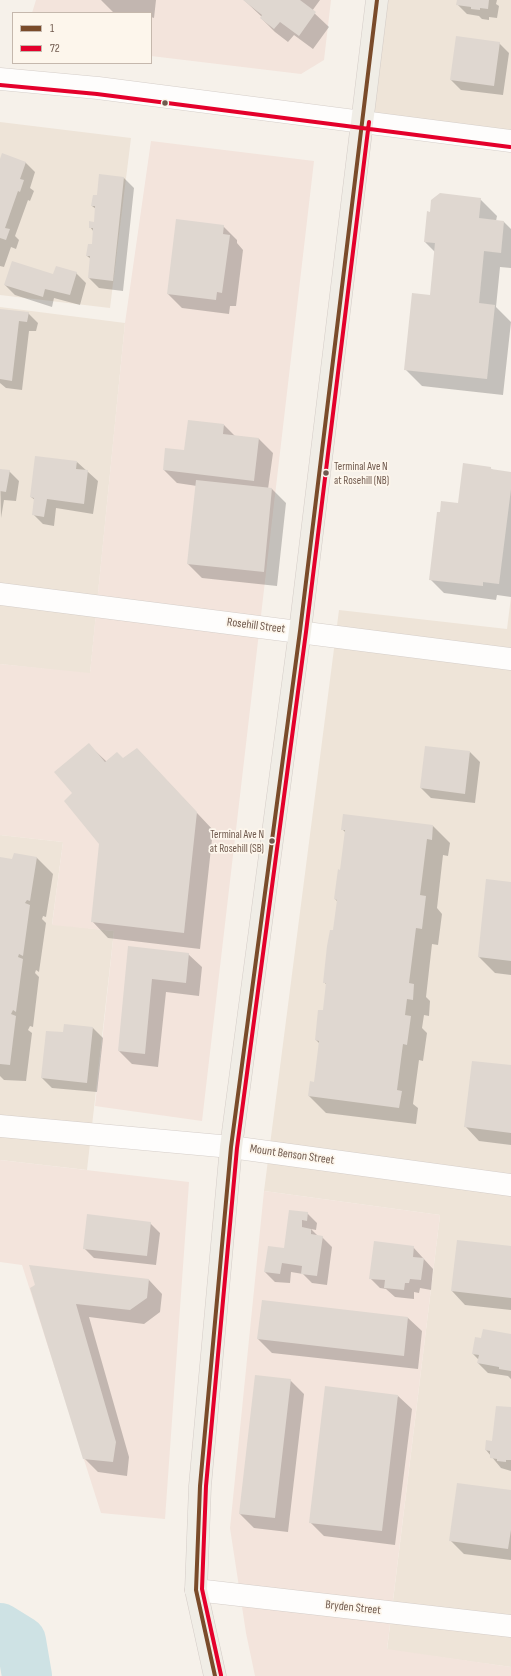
<!DOCTYPE html>
<html>
<head>
<meta charset="utf-8">
<style>
	body { margin:0 }
	#map { position:relative; width:511px; height:1676px; overflow:hidden; background:#f6f1ea; font-family:"Sofia Sans Condensed",sans-serif }
	canvas { display:block }
	.legend { position:absolute; left:12px; top:12px; width:140px; height:52px; box-sizing:border-box; background:#fdf6ec; border:1px solid #c5b8ad; margin:0; padding:5px 7px; list-style:none; font-size:12px; color:#705a4e }
	.legend li { display:flex; align-items:center; gap:8px; height:20px }
	.legend b { width:20px; border:1px solid #c5b8ad }
</style>
</head>
<body>
<div id="map">
<canvas width="511" height="1676"></canvas>
<ul class="legend">
<li><b style="height:5px;background:#7a4b2a"></b>1</li>
<li><b style="height:5px;background:#e4002b"></b>72</li>
</ul>
</div>
<script>
const context = document.querySelector('canvas').getContext('2d');
context.lineJoin = 'round';
function paint(path, color) { context.fillStyle = color; context.fill(path, 'evenodd'); }
function strokePath(path, color, width, dash) { context.strokeStyle = color; context.lineWidth = width; context.lineCap = dash ? 'butt' : 'round'; context.setLineDash(dash || []); context.stroke(path); }
function drawText(font, color, halo, rows, align = 'center') {
  context.font = font + ' "Sofia Sans Condensed",sans-serif'; context.lineWidth = 3.5; context.setLineDash([]); context.textBaseline = 'middle'; context.strokeStyle = halo; context.fillStyle = color; for (const [text, x, y, turn = 0] of rows) {
    context.save(); context.translate(x, y); context.rotate((+turn || 0) * Math.PI / 180); context.textAlign = isNaN(turn) ? turn : align; if (halo) context.strokeText(text, 0, 0); context.fillText(text, 0, 0); context.restore();
  }
}
paint(new Path2D(`
	M386,0H511V134L372,116Z
	M0,122L131,138L110,308L0,295Z
	M0,307L125,323L90,674L0,664Z
	M511,597V1667L387,1650L440,1215L264,1191L339,610L507,629Z
	M0,835L63,842L52,924L114,931L87,1170L0,1160Z`), '#eee4d8');
paint(new Path2D(`
	M36,0H331L324,60L301,74L151,56V13H32Z
	M151,141L314,161L202,1121L95,1106L114,931L52,925L63,842L0,835V664L90,673L125,323Z
	M0,1160L189,1182L165,1519L101,1513L22,1265L0,1262Z
	M264,1191L440,1215L387,1649L511,1667V1676H255L246,1633L230,1528Z`), '#f3e4dc');
paint(new Path2D(`
	M101,0H156L154,18L151,17V13H114Z
	M244,0H320L312,11L329,27L313,49L294,35L288,42L275,32L261,18L262,17Z
	M458,0H497L496,4L499,6L497,18L489,17V20L482,19L479,16L467,14L457,4Z
	M499,43L509,53L503,95L461,90L451,80Z
	M0,162H25L35,172L30,188L34,191L30,201L28,200L15,236L19,240L16,249L11,247L4,267L0,266Z
	M100,175L124,178L134,188L123,291L99,288L89,278L91,259L87,256L93,245L94,232L90,227L95,223L96,209L92,206L98,196Z
	M480,199L497,216L496,221L504,222L511,229V268L500,267L496,307L511,322L503,395L422,386L405,369L431,296L435,252L425,242L430,213Z
	M223,226L237,240V243L243,250L236,306H230L229,314L182,308L168,294Z
	M76,273L86,283L80,305L54,298L52,307L15,295L5,285L54,276Z
	M0,310L28,313L38,323L36,331H29L22,390L6,388L0,383Z
	M224,425L235,436L259,439L273,453L268,489H272L286,503L277,586L202,578L188,564L197,486L177,483L164,470Z
	M77,462L98,481L93,514L56,508L54,526L43,524L33,514L35,500L31,497Z
	M490,468L493,470L511,473V597L497,595L496,600L444,593L430,579L459,504Z
	M0,470L9,471L19,481L16,501L4,500L1,518Z
	M89,745L107,762L123,759L137,749L213,830L200,949L108,938L92,921L101,844L74,794Z
	M470,752L480,762L475,803L431,798L421,788Z
	M344,816L433,826L450,843L448,856L443,855L437,908L442,914L438,945L432,944L426,997L430,1001L429,1016L424,1015L422,1028L427,1033L423,1061L419,1060L413,1104L418,1108L416,1124L326,1113L309,1096L315,1083L320,1044L316,1040L324,1012L327,985L324,982L334,931L338,902L335,899L341,871L346,833L342,829Z
	M36,857L53,874L46,917L43,916L42,919L46,923L39,972L36,970L35,973L39,977L33,1027L30,1026L28,1030L32,1033L26,1081L4,1080L0,1076V858L13,860Z
	M511,883V975L495,973L479,957Z
	M129,947L188,954L202,967L199,996L166,992L158,1067L132,1064L119,1051Z
	M65,1025L93,1028L103,1038L97,1092L52,1088L42,1078L64,1033Z
	M511,1066V1145L479,1141L466,1127Z
	M290,1211L307,1213L317,1223L316,1230L311,1229L318,1236L322,1237L332,1247L327,1285L312,1283L303,1274L291,1272L290,1283L275,1282L265,1272L285,1249Z
	M150,1223L160,1233L156,1265L94,1258L84,1248Z
	M413,1247L433,1269L431,1290L420,1288L419,1293L414,1292V1299L395,1297L386,1289L380,1288L370,1278Z
	M511,1247V1310L465,1305L452,1291Z
	M149,1280L162,1294L160,1312L144,1324L89,1317L129,1457L127,1476L98,1472L84,1458L31,1288Z
	M408,1318L422,1331L418,1369L272,1353L258,1339Z
	M511,1335V1379L508,1376L488,1373L478,1363L479,1360L473,1354L482,1339Z
	M290,1380L304,1394L288,1532L254,1528L240,1514Z
	M398,1396L412,1409L395,1545L324,1536L310,1522Z
	M511,1408V1471L501,1468L486,1450L492,1442Z
	M511,1491V1560L464,1554L450,1540Z`), '#0003');
strokePath(new Path2D(`
	M0,1628L21,1641L27,1676`), '#cee2e4', 50);
paint(new Path2D(`
	M243,0H300L316,12L299,36L280,22L274,29L260,18L262,15Z
	M457,0H489L488,9L480,8V10L471,9V7L456,5Z
	M456,36L500,42L494,86L450,80Z
	M2,153L26,162L20,179L24,180L20,192L18,191L5,228L10,229L6,240L0,238V159Z
	M99,174L124,177L113,281L88,278L90,256H86L88,244H92L93,228H89V221L94,222L95,206H91L93,195H97Z
	M440,193L481,198L479,218L504,221L501,253L484,251L479,303L495,305L487,379L404,370L412,293L430,295L435,243L424,242L427,211L430,212L431,200Z
	M176,219L224,225L223,234L230,235L222,293L217,292L216,300L167,294Z
	M12,261L53,274L56,266L77,272L70,295L45,289L43,297L4,285Z
	M0,309L29,312L27,322L19,321L12,381L0,379Z
	M188,420L224,424L223,434L259,438L254,481L163,470L165,448L184,450Z
	M35,456L77,461L76,469L88,470L84,504L47,499L44,517L32,515L34,498L30,497Z
	M463,463L491,467V469L511,472V489L499,584L483,582V586L429,580L437,512H440L441,501L458,503Z
	M0,469L10,470L6,492L0,491Z
	M196,480L272,488L264,572L187,564Z
	M89,743L105,762L117,752L123,758L137,748L197,812L184,933L91,922L99,844L64,801L72,793L54,772Z
	M425,746L470,751L465,794L420,788Z
	M343,814L433,825L432,840L427,839L420,895L426,896L422,929L416,928L409,983L414,984L413,1000L407,999L405,1015L411,1016L407,1045L403,1044L397,1090L402,1091L399,1108L308,1096L310,1081L314,1082L319,1041L315,1040L318,1010H323L326,983H323L327,946L330,930H333L337,900L334,899L338,869L340,870L345,830H341Z
	M14,853L37,857L30,901L27,900L25,903L30,905L23,956L19,954L18,957L23,959L16,1012L13,1010L11,1014L16,1016L10,1065L0,1064V857L12,859Z
	M486,879L511,882V961L478,957Z
	M128,946L189,953L186,983L152,979L145,1054L118,1051Z
	M64,1024L93,1027L87,1083L41,1078L46,1031L63,1032Z
	M472,1061L511,1065V1133L464,1127Z
	M289,1210L308,1212L307,1221L302,1220V1227L311,1229V1234L323,1236L317,1276L301,1274L302,1266L282,1263L280,1274L264,1272L268,1246L284,1248Z
	M87,1214L151,1222L147,1256L83,1249Z
	M457,1240L511,1246V1298L451,1291Z
	M374,1241L414,1246L413,1257L424,1258L421,1280L410,1279L409,1283H405L404,1290L384,1288L385,1280L369,1279Z
	M29,1265L149,1279L147,1298L130,1310L76,1304L116,1442L113,1462L83,1459L30,1288L35,1285Z
	M262,1300L408,1317L404,1356L257,1339Z
	M483,1329L511,1334V1371L499,1369V1367L477,1363L479,1355L472,1354L475,1337L481,1338Z
	M255,1375L291,1379L275,1518L239,1514Z
	M325,1386L398,1395L382,1531L309,1523Z
	M496,1406L511,1407V1460H506V1462L497,1461V1459L490,1458V1451L485,1450L486,1440L492,1441Z
	M457,1483L511,1490V1530L508,1549L449,1541Z`), '#dfd7d0');
const minor = new Path2D(`
	M0,594L511,659
	M0,1126L231,1147L511,1185
	M196,1590L511,1626`);
const tertiary = new Path2D(`
	M0,79L98,88L511,141`);
const primary = new Path2D(`
	M215,1676L196,1590L200,1486L231,1147L300,631L377,0`);
strokePath(minor, '#d5cec9', 23);
strokePath(tertiary, '#d5cec9', 23);
strokePath(primary, '#d4ccc7', 23);
strokePath(minor, '#fefdfc', 22);
strokePath(tertiary, '#fefdfc', 22);
strokePath(primary, '#f0ede6', 22);
strokePath(new Path2D(`
	M215,1676L196,1590L200,1486L231,1147L300,631L377,0`), '#7a4b2a', 4);
strokePath(new Path2D(`
	M0,85L97,94L510,147
	M221,1675L202,1589L206,1486L237,1148L306,632L369,122`), '#e4002b', 4);
for (const [x, y, r, color] of [
	[165,103,3.5,"#705a4e"],
	[326,473,3.5,"#705a4e"],
	[272,841,3.5,"#705a4e"]
]) { const dot = new Path2D(); dot.arc(x, y, r, 0, 2 * Math.PI); context.fillStyle = color; context.fill(dot); strokePath(dot, '#fdf6ec', 1.5); }
drawText('11px', '#705a4e', '#fdf6ec', [
	["Terminal Ave N",334,467],
	["at Rosehill (NB)",334,481],
	["Terminal Ave N",264,835,"right"],
	["at Rosehill (SB)",264,849,"right"]
], 'left');
drawText('12px', '#705a4e', '#fdf6ec', [
	["Rosehill Street",256,626,7],
	["Mount Benson Street",292,1155,8],
	["Bryden Street",353,1608,6]
]);
</script>
</body>
</html>
